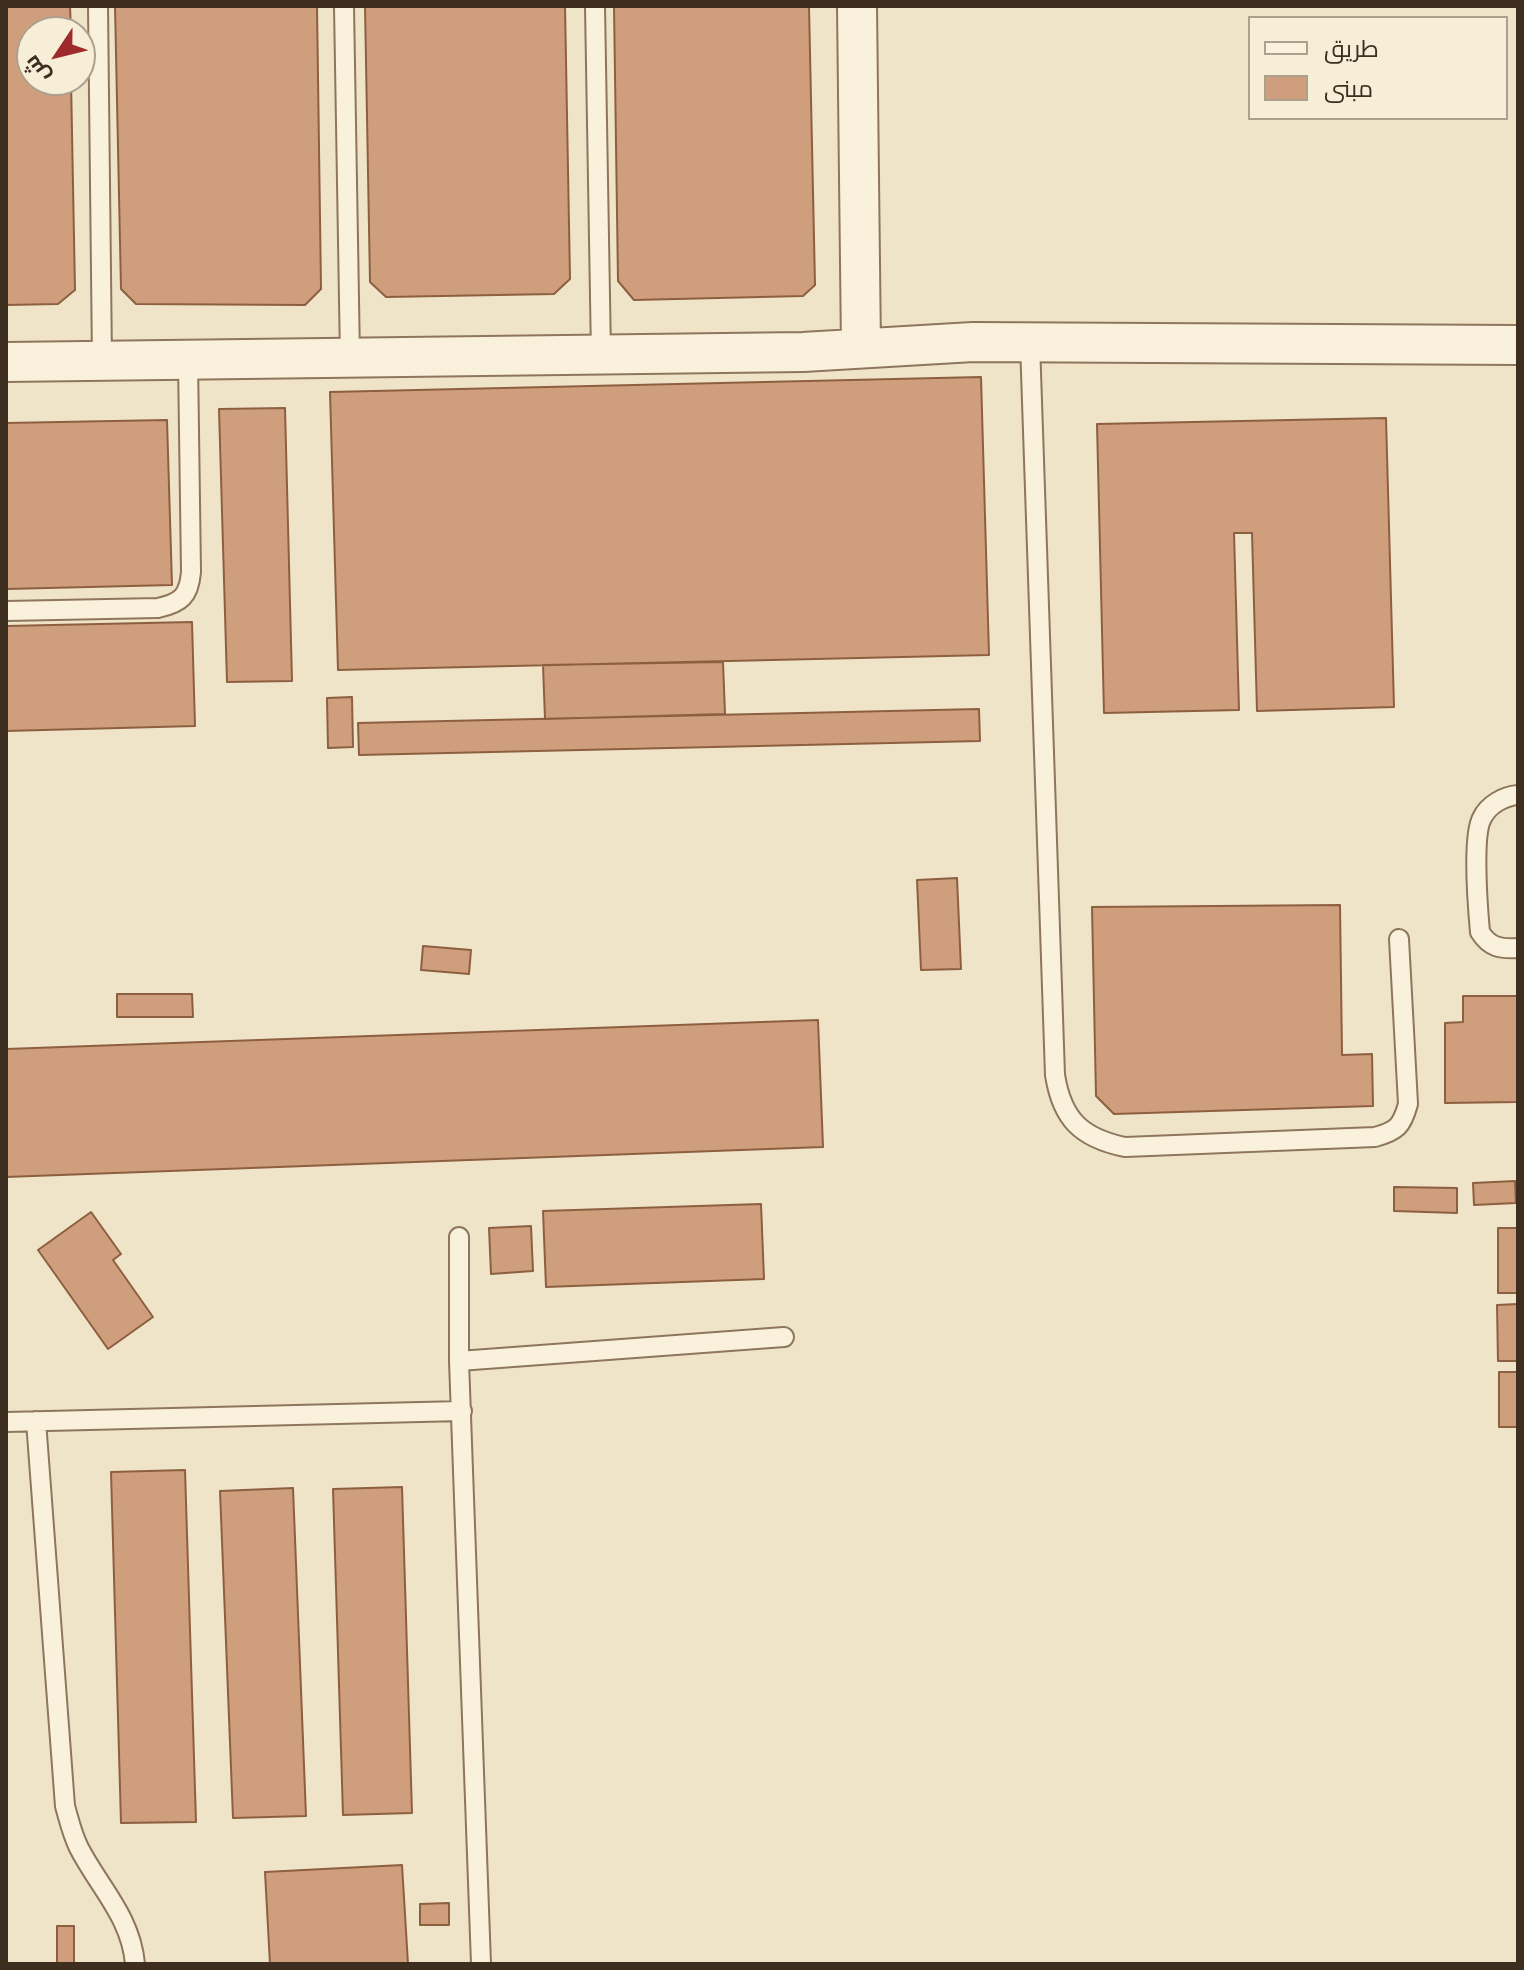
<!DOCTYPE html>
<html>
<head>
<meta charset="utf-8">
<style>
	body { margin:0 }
	#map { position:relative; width:1524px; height:1970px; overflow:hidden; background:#f0e4c8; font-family:Spectral,Cairo,serif }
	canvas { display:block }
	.frame { position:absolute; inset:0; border:8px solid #3d2e20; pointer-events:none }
	.legend { position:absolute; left:1248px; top:16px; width:260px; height:104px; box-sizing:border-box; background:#f7eed8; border:2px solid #ada18e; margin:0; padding:10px 14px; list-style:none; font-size:24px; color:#3d2e20 }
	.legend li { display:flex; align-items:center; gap:16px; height:40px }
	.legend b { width:40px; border:2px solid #ada18e }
	.north { position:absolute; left:16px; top:16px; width:80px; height:80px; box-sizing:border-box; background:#f7eed8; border:2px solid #ada18e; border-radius:50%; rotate:235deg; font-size:22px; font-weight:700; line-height:32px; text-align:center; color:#3d2e20 }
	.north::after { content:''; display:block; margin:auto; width:28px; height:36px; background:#9e2a2b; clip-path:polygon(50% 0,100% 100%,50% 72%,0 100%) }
</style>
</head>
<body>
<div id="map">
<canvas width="1524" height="1970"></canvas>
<div class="frame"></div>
<ul class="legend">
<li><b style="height:10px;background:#faf1dc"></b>طريق</li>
<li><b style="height:22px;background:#cf9f7d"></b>مبنى</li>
</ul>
<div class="north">ش</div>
</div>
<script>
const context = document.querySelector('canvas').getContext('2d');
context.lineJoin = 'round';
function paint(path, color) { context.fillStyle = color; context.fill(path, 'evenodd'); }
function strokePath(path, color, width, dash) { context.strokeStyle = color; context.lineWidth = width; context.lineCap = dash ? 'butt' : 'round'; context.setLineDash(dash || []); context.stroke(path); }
const building = new Path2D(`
	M6,6H70L71,32H32V80H71L75,290L58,304L6,305Z
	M115,6H317L321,289L305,305L136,304L121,289Z
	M365,6H565L570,279L554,294L386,297L370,282Z
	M614,6H809L815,285L803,296L634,300L618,281Z
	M981,377L989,655L338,670L330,392Z
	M285,408L292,681L227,682L219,409Z
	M1386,418L1394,707L1257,711L1252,533H1234L1239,710L1104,713L1097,424Z
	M167,420L172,585L6,589V423Z
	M192,622L195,726L6,731V626Z
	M723,662L725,714L545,719L543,665Z
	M352,697L353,747L328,748L327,698Z
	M979,709L980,741L359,755L358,723Z
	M957,878L961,969L921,970L917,880Z
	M1340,905L1342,1055L1372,1054L1373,1106L1114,1114L1096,1096L1092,907Z
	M423,946L471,950L469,974L421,970Z
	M117,994H192L193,1017H117Z
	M1463,996H1518V1102L1445,1103V1023L1463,1022Z
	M818,1020L823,1147L6,1177V1049Z
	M1515,1181L1516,1203L1474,1205L1473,1183Z
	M1394,1187L1457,1188V1213L1394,1211Z
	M761,1204L764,1279L546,1287L543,1211Z
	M91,1212L121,1254L113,1260L153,1317L108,1349L38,1250Z
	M531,1226L533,1271L491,1274L489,1228Z
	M1498,1228H1518V1293H1498Z
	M1518,1304V1361H1498L1497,1305Z
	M1499,1372H1518V1427H1499Z
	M185,1470L196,1822L121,1823L111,1472Z
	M402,1487L412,1813L343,1815L333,1489Z
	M293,1488L306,1816L233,1818L220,1491Z
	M402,1865L408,1964H270L265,1872Z
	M449,1903V1925H420V1904Z
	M57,1926H74V1964H57Z`);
paint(building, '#cf9f7d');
strokePath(building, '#8d5f41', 2);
const lane = new Path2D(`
	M98,6L102,360
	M344,6L350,358
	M595,6L601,354
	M1030,343L1055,1075C1062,1119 1081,1138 1125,1147L1375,1137C1397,1131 1402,1126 1408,1104L1399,939
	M6,611L158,608C181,603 189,596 191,572L188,360
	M1518,795C1504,796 1488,805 1482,818C1472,836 1478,910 1480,932C1490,948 1501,949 1518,948
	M459,1237V1361L481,1964
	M459,1361L784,1337
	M36,1421L65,1806C69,1820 72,1834 79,1848C99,1887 131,1917 135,1964
	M6,1422L462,1411`);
const street = new Path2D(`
	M857,6L861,348
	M6,362L803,352L973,342L1518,345`);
strokePath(lane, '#8d765c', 22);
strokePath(street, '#8d765c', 42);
strokePath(lane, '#faf1dc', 18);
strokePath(street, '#faf1dc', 38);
</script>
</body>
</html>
